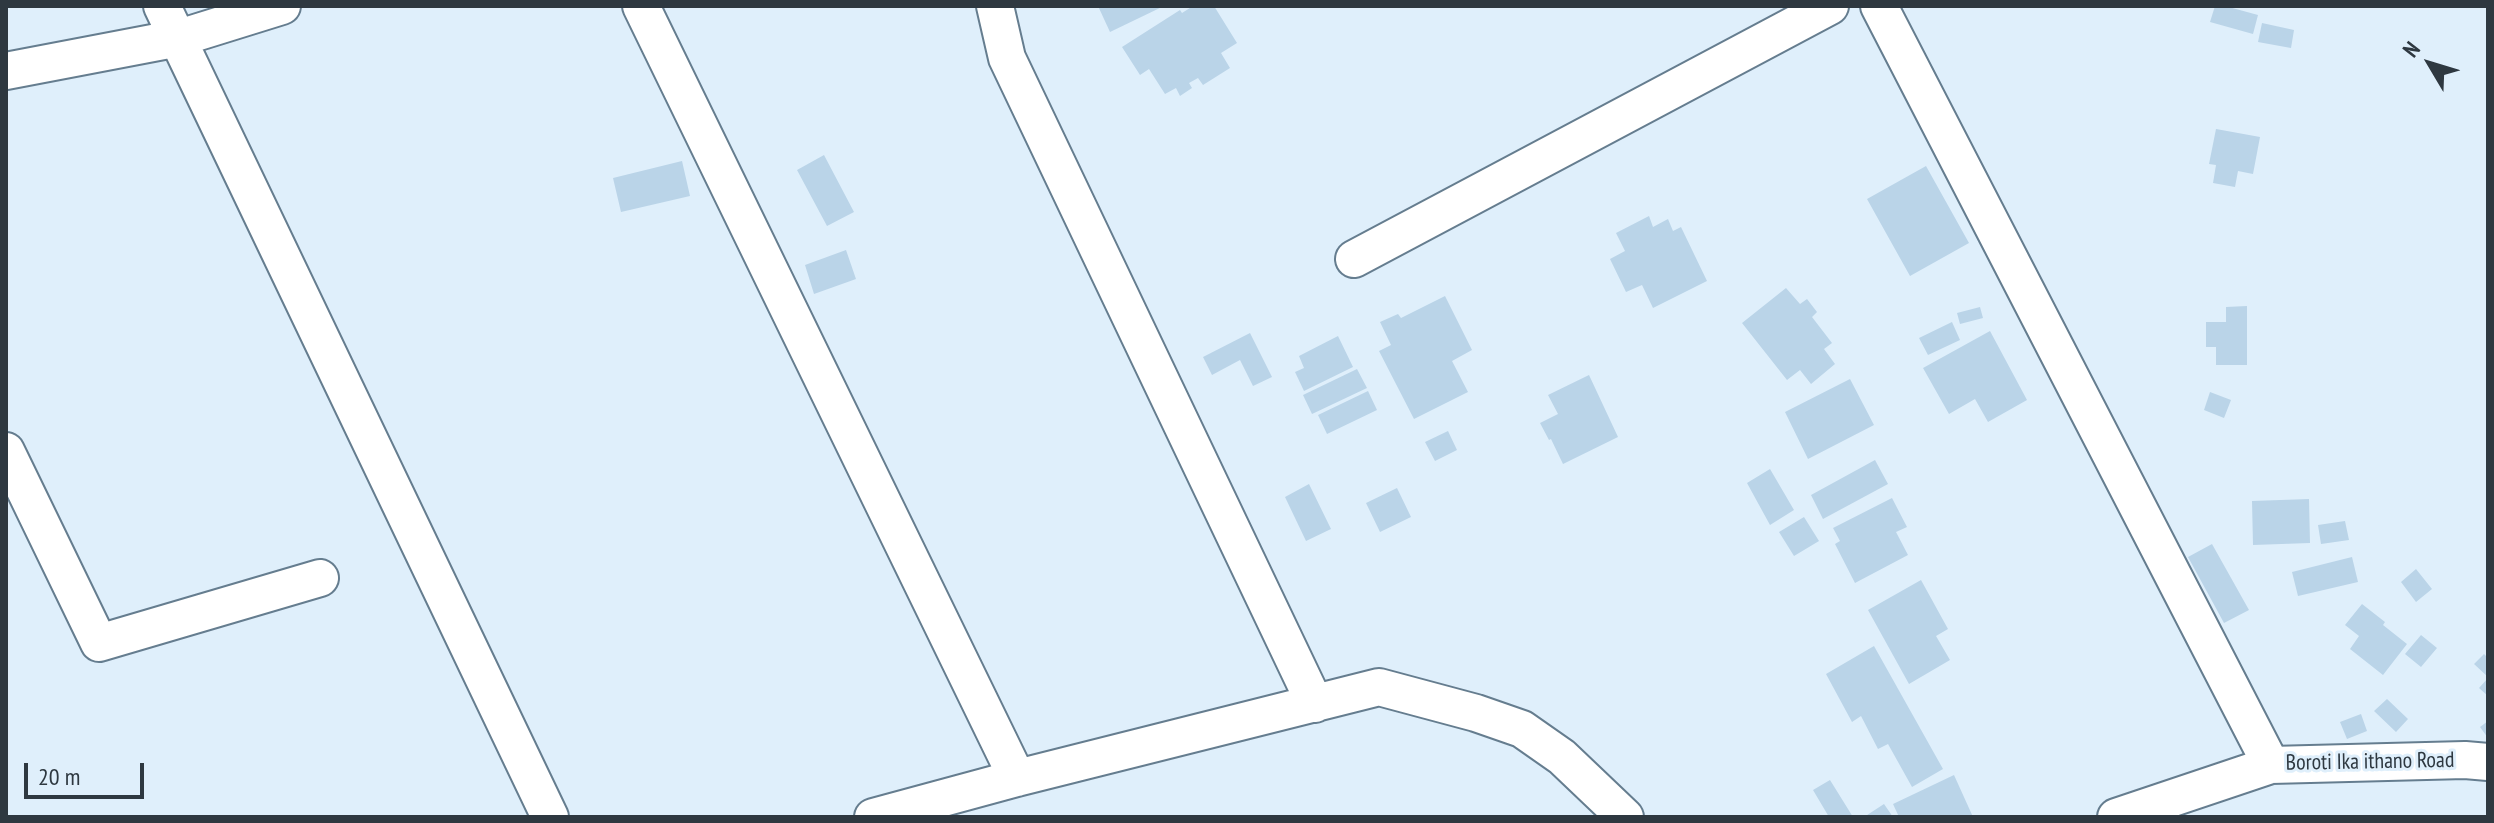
<!DOCTYPE html>
<style>
body{margin:0}
#map{position:relative;width:2494px;height:823px;overflow:hidden;background:#dfeffb;font-family:"PT Sans Narrow",sans-serif}
canvas{display:block}
.frame{position:absolute;inset:0;border:8px solid #2e3840;pointer-events:none}
.north{position:absolute;left:2390px;top:24px;width:80px;height:80px;-webkit-text-stroke:6px #dfeffb;paint-order:stroke;rotate:308deg;font-size:22px;font-weight:700;line-height:32px;text-align:center;color:#2e3840}
.north::after{content:'';display:block;margin:auto;width:28px;height:36px;background:#2e3840;clip-path:polygon(50% 0,100% 100%,50% 72%,0 100%)}
.scale{position:absolute;left:24px;top:763px;width:120px;height:36px;box-sizing:border-box;border:4px solid #2e3840;border-top:0;padding-left:10px;font-size:24px;line-height:28px;white-space:nowrap;color:#2e3840;-webkit-text-stroke:6px #dfeffb;paint-order:stroke}
</style>
<div id="map">
<canvas width="2494" height="823"></canvas>
<div class="frame"></div>
<div class="north">N</div>
<div class="scale">20 m</div>
</div>
<script>
const c = document.querySelector('canvas').getContext('2d');
c.lineJoin = 'round';
function fill(path, color) {
  c.fillStyle = color;
  c.fill(path, 'evenodd');
}
function trace(path, color, width, dash) {
  c.strokeStyle = color;
  c.lineWidth = width;
  c.lineCap = dash ? 'butt' : 'round';
  c.setLineDash(dash || []);
  c.stroke(path);
}
function write(font, color, halo, rows, align = 'center') {
  c.font = font + ' "PT Sans Narrow",sans-serif';
  c.lineWidth = 6;
  c.setLineDash([]);
  c.textBaseline = 'middle';
  c.strokeStyle = halo;
  c.fillStyle = color;
  for (const [text, x, y, turn = 0] of rows) {
    c.save();
    c.translate(x, y);
    c.rotate((+turn || 0) * Math.PI / 180);
    c.textAlign = isNaN(turn) ? turn : align;
    if (halo) c.strokeText(text, 0, 0);
    c.fillText(text, 0, 0);
    c.restore();
  }
}
const building = new Path2D(`
 M 1098,6 L 1164,6 L 1110,32 Z
 M 1193,6 L 1214,6 L 1237,43 L 1221,53 L 1230,68 L 1203,85 L 1198,78 L 1189,83 L 1192,88 L 1180,96 L 1176,88 L 1165,94 L 1149,69 L 1140,75 L 1122,47 L 1180,10 L 1182,13 Z
 M 2215,6 L 2225,6 L 2258,15 L 2253,34 L 2210,22 Z
 M 2262,23 L 2294,30 L 2291,48 L 2258,42 Z
 M 2216,129 L 2260,137 L 2253,174 L 2238,171 L 2235,187 L 2213,183 L 2216,165 L 2209,164 Z
 M 824,155 L 854,212 L 827,226 L 797,170 Z
 M 682,161 L 690,196 L 621,212 L 613,178 Z
 M 1926,166 L 1969,243 L 1910,276 L 1867,199 Z
 M 1649,216 L 1653,227 L 1668,219 L 1673,231 L 1681,227 L 1707,281 L 1653,308 L 1642,285 L 1626,292 L 1610,259 L 1625,251 L 1616,233 Z
 M 846,250 L 856,279 L 814,294 L 805,265 Z
 M 1786,288 L 1800,304 L 1807,299 L 1817,312 L 1812,317 L 1832,343 L 1824,349 L 1835,364 L 1811,384 L 1800,370 L 1787,380 L 1742,323 Z
 M 1445,296 L 1472,350 L 1452,361 L 1468,392 L 1414,419 L 1379,351 L 1391,345 L 1380,322 L 1398,314 L 1401,318 Z
 M 2247,306 L 2247,365 L 2216,365 L 2216,347 L 2206,347 L 2206,322 L 2226,322 L 2226,307 Z
 M 1980,307 L 1983,318 L 1960,324 L 1957,313 Z
 M 1952,322 L 1960,340 L 1928,355 L 1919,338 Z
 M 1990,331 L 2027,400 L 1988,422 L 1975,399 L 1949,414 L 1923,368 Z
 M 1250,333 L 1272,377 L 1253,386 L 1240,360 L 1212,375 L 1203,357 Z
 M 1338,336 L 1353,367 L 1304,391 L 1295,372 L 1304,368 L 1299,356 Z
 M 1357,369 L 1367,388 L 1312,414 L 1303,395 Z
 M 1589,375 L 1618,437 L 1563,464 L 1551,439 L 1549,440 L 1540,423 L 1558,414 L 1548,395 Z
 M 1850,379 L 1874,425 L 1808,459 L 1785,412 Z
 M 1368,391 L 1377,410 L 1327,434 L 1318,415 Z
 M 2210,392 L 2231,400 L 2224,418 L 2204,410 Z
 M 1448,431 L 1457,450 L 1435,461 L 1425,442 Z
 M 1875,460 L 1888,484 L 1823,519 L 1811,495 Z
 M 1770,469 L 1794,510 L 1770,525 L 1747,483 Z
 M 1309,484 L 1331,529 L 1306,541 L 1285,497 Z
 M 1397,488 L 1411,517 L 1380,532 L 1366,503 Z
 M 1892,498 L 1907,527 L 1896,532 L 1908,555 L 1855,583 L 1835,544 L 1840,541 L 1833,528 Z
 M 2309,499 L 2310,543 L 2253,545 L 2252,501 Z
 M 1804,517 L 1819,541 L 1794,556 L 1779,532 Z
 M 2345,521 L 2349,540 L 2321,544 L 2318,525 Z
 M 2212,544 L 2249,610 L 2224,623 L 2188,557 Z
 M 2352,557 L 2358,582 L 2298,596 L 2292,572 Z
 M 2416,569 L 2432,589 L 2416,602 L 2401,582 Z
 M 1921,580 L 1948,629 L 1936,636 L 1950,660 L 1909,684 L 1868,610 Z
 M 2362,604 L 2385,622 L 2383,625 L 2407,644 L 2383,675 L 2350,649 L 2359,636 L 2345,625 Z
 M 2421,635 L 2437,648 L 2421,667 L 2405,654 Z
 M 1874,646 L 1943,769 L 1912,787 L 1888,744 L 1878,749 L 1861,716 L 1852,722 L 1826,674 Z
 M 2484,654 L 2488,658 L 2488,677 L 2474,664 Z
 M 2488,678 L 2488,696 L 2479,688 Z
 M 2387,699 L 2408,719 L 2396,732 L 2374,711 Z
 M 2361,714 L 2367,731 L 2347,739 L 2340,722 Z
 M 2488,721 L 2488,738 L 2480,727 Z
 M 1954,775 L 1973,817 L 1899,817 L 1893,804 Z
 M 1830,780 L 1853,817 L 1829,817 L 1813,790 Z
 M 1884,804 L 1893,817 L 1864,817 Z`);
const street = new Path2D(`
 M 162,6 L 550,817
 M 641,6 L 1017,778
 M 995,6 L 1007,58 L 1315,704
 M 1879,6 L 2271,765
 M 6,71 L 179,38 L 282,6
 M 1354,259 L 1830,6
 M 6,451 L 99,643 L 320,578
 M 873,817 L 1017,778 L 1379,687 L 1476,713 L 1522,729 L 1562,757 L 1625,817
 M 2116,817 L 2271,765 L 2465,760 L 2488,762`);
const streetNames = [
 ["Boroti Ika ithano Road",2370,762,-1]
];
fill(building, '#bad4e8');
trace(street, '#657d8f', 40);
trace(street, '#fff', 36);
write('22px', '#2e3840', '#dfeffb', streetNames);
</script>
